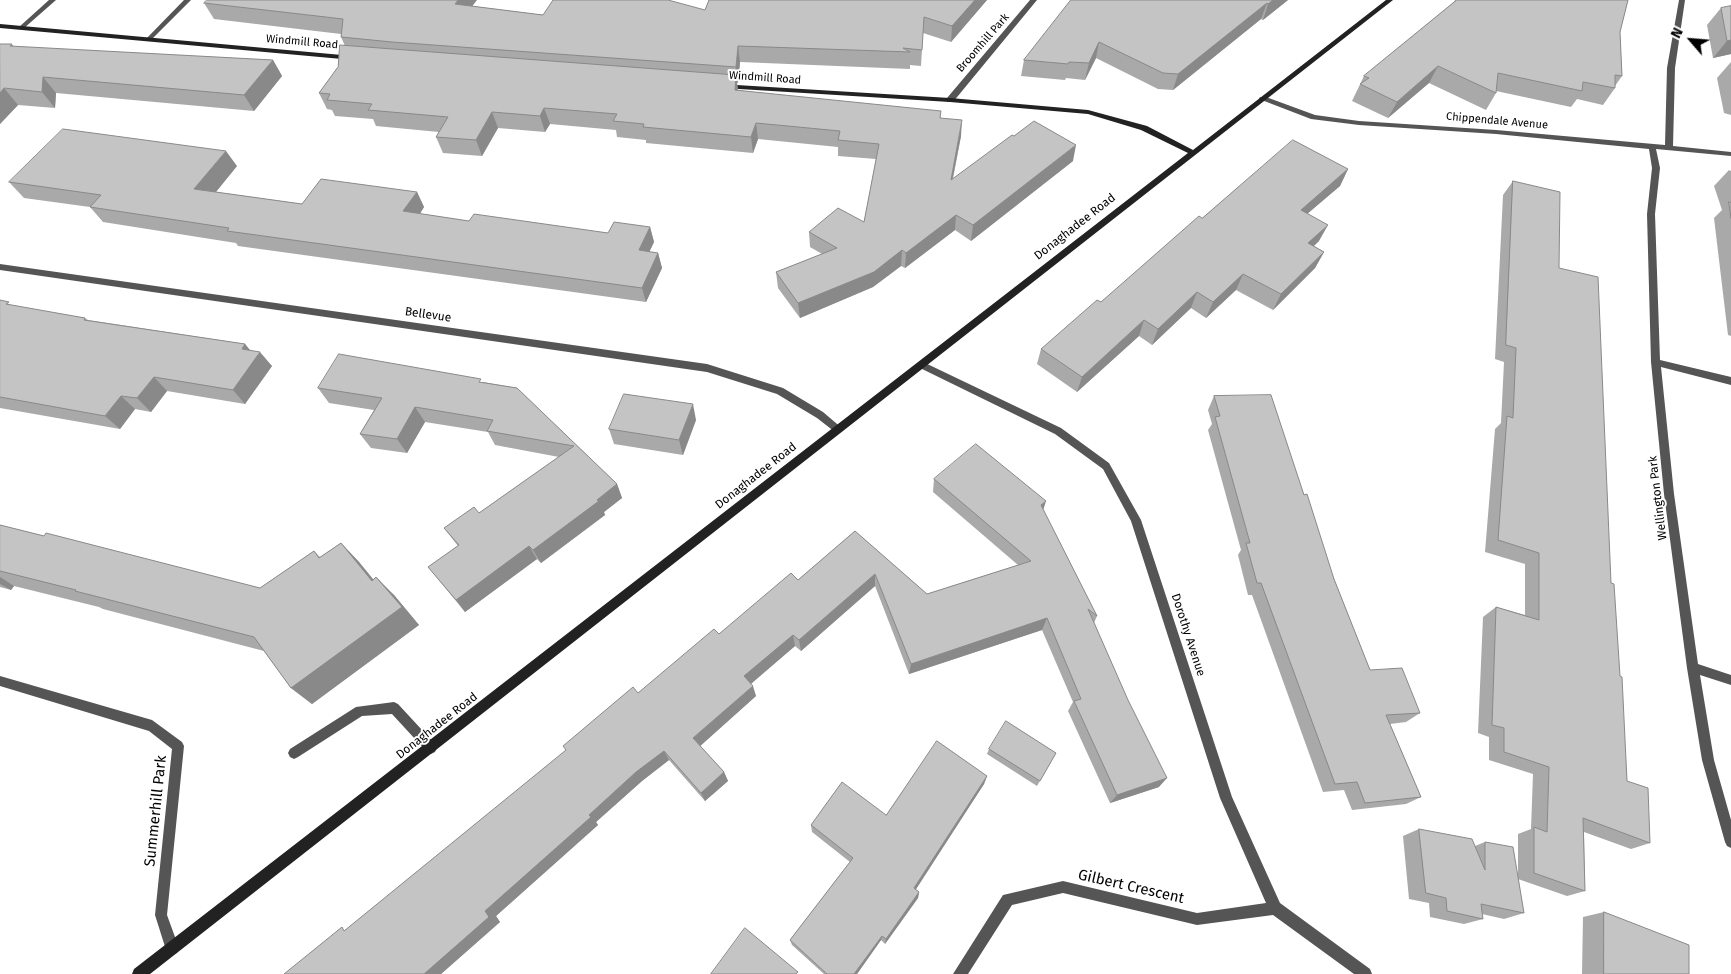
<!DOCTYPE html>
<style>
body{margin:0}
#map{position:relative;width:1731px;height:974px;overflow:hidden;background:#fff;font-family:"Fira Sans",sans-serif}
canvas{display:block}
.north{position:absolute;left:1666px;top:15px;width:50px;height:50px;-webkit-text-stroke:4px #fff;paint-order:stroke;rotate:297deg;font-size:14px;font-weight:700;line-height:20px;text-align:center;color:#000}
.north::after{content:'';display:block;margin:auto;width:18px;height:22px;background:#000;clip-path:polygon(50% 0,100% 100%,50% 72%,0 100%)}
</style>
<div id="map">
<canvas width="1731" height="974"></canvas>
<div class="north">N</div>
</div>
<script>
const c = document.querySelector('canvas').getContext('2d');
c.lineJoin = 'round';
function fill(path, color) {
  c.fillStyle = color;
  c.fill(path, 'evenodd');
}
function trace(path, color, width, dash) {
  c.strokeStyle = color;
  c.lineWidth = width;
  c.lineCap = dash ? 'butt' : 'round';
  c.setLineDash(dash || []);
  c.stroke(path);
}
function write(font, color, halo, rows, align = 'center') {
  c.font = font + ' "Fira Sans",sans-serif';
  c.lineWidth = 4;
  c.setLineDash([]);
  c.textBaseline = 'middle';
  c.strokeStyle = halo;
  c.fillStyle = color;
  for (const [text, x, y, turn = 0] of rows) {
    c.save();
    c.translate(x, y);
    c.rotate((+turn || 0) * Math.PI / 180);
    c.textAlign = isNaN(turn) ? turn : align;
    if (halo) c.strokeText(text, 0, 0);
    c.fillText(text, 0, 0);
    c.restore();
  }
}
const lane = new Path2D(`
 M 49,0 L 56,0 L 23,29 L 19,29 L 19,27 Z
 M 394,702 L 398,704 L 435,744 L 437,748 L 435,752 L 431,754 L 427,752 L 392,714 L 362,716 L 298,757 L 294,759 L 290,757 L 288,753 L 290,749 L 356,707 Z`);
const street = new Path2D(`
 M 184,0 L 191,0 L 150,41 L 146,41 L 146,39 Z
 M 1030,0 L 1037,0 L 953,102 L 947,102 L 947,98 Z
 M 1679,0 L 1685,0 L 1675,68 L 1673,146 L 1731,152 L 1731,156 L 1656,149 L 1660,168 L 1655,214 L 1660,360 L 1731,377 L 1731,385 L 1661,367 L 1674,494 L 1698,664 L 1731,675 L 1731,685 L 1700,675 L 1714,760 L 1731,820 L 1731,848 L 1727,846 L 1725,842 L 1702,760 L 1687,668 L 1664,494 L 1651,362 L 1647,214 L 1652,168 L 1649,149 L 1496,134 L 1359,125 L 1311,119 L 1259,99 L 1260,97 L 1266,97 L 1315,115 L 1359,121 L 1496,130 L 1665,145 L 1667,68 Z
 M 0,264 L 707,364 L 783,388 L 823,412 L 843,429 L 838,433 L 835,432 L 817,418 L 777,394 L 707,372 L 0,270 Z
 M 921,361 L 1061,428 L 1109,463 L 1141,520 L 1232,797 L 1280,903 L 1370,969 L 1372,974 L 1354,974 L 1273,915 L 1197,925 L 1063,893 L 1012,905 L 968,974 L 953,974 L 1003,895 L 1063,881 L 1197,913 L 1266,903 L 1220,798 L 1131,521 L 1103,469 L 1055,434 L 918,367 L 916,365 L 918,363 Z
 M 0,676 L 152,720 L 182,742 L 184,746 L 167,915 L 179,948 L 177,953 L 172,955 L 167,953 L 155,915 L 172,749 L 149,731 L 0,686 Z`);
const secondary = new Path2D(`
 M 1386,0 L 1393,0 L 150,974 L 132,974 L 134,969 L 1188,153 L 1141,130 L 1088,114 L 950,102 L 723,88 L 720,88 L 720,84 L 950,98 L 1088,110 L 1147,126 L 1193,150 Z
 M 0,24 L 353,56 L 357,58 L 353,60 L 0,28 Z`);
const wall = new Path2D(`
 M 709,0 L 987,0 L 951,42 L 923,33 L 921,66 L 910,65 L 910,69 L 740,62 L 738,83 L 737,83 L 738,90 L 941,118 L 961,136 L 953,179 L 1073,161 L 971,241 L 955,230 L 905,268 L 901,266 L 873,287 L 800,318 L 778,288 L 776,272 L 822,254 L 810,247 L 809,232 L 864,222 L 876,159 L 838,156 L 838,147 L 758,139 L 753,153 L 646,143 L 646,140 L 617,137 L 616,130 L 550,124 L 545,132 L 498,128 L 482,156 L 443,153 L 436,137 L 439,132 L 376,126 L 373,119 L 335,116 L 332,110 L 327,109 L 319,93 L 338,67 L 345,46 L 341,37 L 341,34 L 214,19 L 204,3 L 472,6 L 543,15 L 705,10 Z
 M 1071,0 L 1288,0 L 1263,20 L 1261,19 L 1173,90 L 1158,89 L 1096,58 L 1085,80 L 1066,78 L 1065,80 L 1021,76 L 1024,60 Z
 M 1455,0 L 1628,0 L 1620,32 L 1622,76 L 1615,86 L 1615,88 L 1603,105 L 1577,99 L 1571,107 L 1496,91 L 1496,93 L 1486,110 L 1429,83 L 1388,118 L 1352,101 L 1364,76 L 1454,2 Z
 M 1731,6 L 1731,54 L 1713,58 L 1707,25 L 1721,8 Z
 M 0,44 L 12,44 L 14,47 L 273,60 L 282,76 L 254,111 L 56,93 L 55,108 L 18,105 L 0,124 Z
 M 1731,62 L 1731,115 L 1724,113 L 1717,78 Z
 M 237,166 L 216,192 L 302,204 L 417,192 L 424,207 L 420,214 L 469,221 L 608,233 L 650,227 L 654,242 L 649,252 L 658,253 L 662,268 L 646,302 L 238,246 L 236,243 L 103,222 L 90,207 L 24,198 L 9,182 Z
 M 1348,169 L 1340,186 L 1308,213 L 1319,241 L 1314,246 L 1324,252 L 1315,268 L 1273,310 L 1236,290 L 1206,318 L 1191,308 L 1152,345 L 1139,336 L 1077,392 L 1037,364 L 1041,349 L 1101,302 L 1202,218 Z
 M 1729,170 L 1731,171 L 1731,336 L 1728,335 L 1714,218 L 1722,210 L 1714,186 Z
 M 1513,181 L 1559,268 L 1611,583 L 1627,781 L 1650,843 L 1631,849 L 1584,832 L 1585,891 L 1567,896 L 1518,879 L 1524,913 L 1504,919 L 1482,914 L 1483,919 L 1464,924 L 1430,917 L 1429,903 L 1409,899 L 1403,836 L 1419,829 L 1475,846 L 1485,842 L 1518,876 L 1518,834 L 1531,829 L 1533,774 L 1489,760 L 1489,737 L 1478,733 L 1483,617 L 1496,607 L 1525,615 L 1525,564 L 1485,552 L 1495,429 L 1501,423 L 1504,362 L 1495,359 L 1503,195 Z
 M 0,300 L 13,306 L 85,318 L 88,320 L 245,344 L 250,350 L 272,366 L 245,404 L 167,391 L 151,412 L 135,409 L 120,429 L 0,408 Z
 M 483,382 L 517,388 L 617,484 L 622,498 L 604,512 L 605,515 L 541,563 L 537,559 L 465,612 L 428,567 L 458,546 L 444,528 L 479,513 L 559,457 L 495,445 L 488,432 L 425,422 L 407,453 L 371,448 L 360,434 L 374,410 L 329,403 L 318,388 Z
 M 1214,396 L 1304,495 L 1334,579 L 1370,670 L 1420,713 L 1406,722 L 1390,724 L 1421,797 L 1406,804 L 1352,810 L 1344,790 L 1323,792 L 1252,595 L 1248,595 L 1238,555 L 1241,550 L 1208,430 L 1212,424 L 1208,410 Z
 M 696,420 L 683,455 L 614,444 L 609,429 Z
 M 934,479 L 1043,510 L 1097,616 L 1094,623 L 1159,787 L 1110,803 L 1068,711 L 1073,702 L 1042,630 L 909,674 L 875,586 L 801,651 L 795,646 L 751,684 L 756,696 L 700,746 L 724,772 L 728,781 L 705,801 L 669,760 L 642,781 L 596,822 L 598,825 L 496,916 L 500,922 L 441,974 L 284,974 L 347,929 L 638,693 L 719,634 L 798,580 L 855,531 L 927,594 L 1018,565 L 933,492 Z
 M 0,525 L 44,536 L 260,588 L 314,551 L 320,557 L 341,543 L 359,562 L 373,579 L 394,595 L 419,625 L 312,704 L 291,688 L 264,651 L 103,609 L 99,607 L 14,586 L 11,590 L 0,587 Z
 M 989,749 L 1056,753 L 1037,786 L 987,754 Z
 M 987,776 L 984,784 L 915,889 L 919,892 L 918,898 L 885,944 L 881,940 L 857,974 L 824,974 L 792,945 L 790,940 L 850,862 L 812,832 L 811,825 L 886,815 Z
 M 1604,912 L 1689,974 L 1582,974 L 1583,917 Z`);
const shadedWall = new Path2D(`
 M 458,0 L 477,0 L 461,21 L 455,4 Z
 M 975,0 L 987,0 L 951,42 L 952,26 Z
 M 1273,0 L 1288,0 L 1263,20 L 1268,4 Z
 M 1267,3 L 1261,19 L 1173,90 L 1178,74 Z
 M 1731,40 L 1731,54 L 1713,58 L 1727,41 Z
 M 1099,42 L 1096,58 L 1085,80 L 1089,63 Z
 M 738,46 L 740,62 L 738,83 L 736,67 Z
 M 273,60 L 282,76 L 254,111 L 244,95 Z
 M 1438,66 L 1429,83 L 1388,118 L 1397,102 Z
 M 736,75 L 738,91 L 735,90 Z
 M 43,77 L 56,93 L 55,108 L 42,92 Z
 M 4,88 L 18,105 L 0,124 L 0,93 Z
 M 544,108 L 550,124 L 545,132 L 540,116 Z
 M 492,112 L 498,128 L 482,156 L 476,140 Z
 M 962,120 L 961,136 L 949,196 L 951,180 Z
 M 756,123 L 758,139 L 753,153 L 751,137 Z
 M 1076,145 L 1073,161 L 971,241 L 973,225 Z
 M 226,151 L 237,166 L 206,204 L 194,189 Z
 M 1348,169 L 1340,186 L 1293,226 L 1301,210 Z
 M 417,192 L 424,207 L 411,227 L 403,211 Z
 M 956,215 L 955,230 L 905,268 L 906,253 Z
 M 1328,225 L 1319,241 L 1299,259 L 1308,243 Z
 M 650,227 L 654,242 L 643,265 L 639,250 Z
 M 902,250 L 901,266 L 873,287 L 800,318 L 798,303 Z
 M 1324,252 L 1315,268 L 1273,310 L 1281,294 Z
 M 658,253 L 662,268 L 646,302 L 642,288 Z
 M 1243,274 L 1236,290 L 1206,318 L 1213,302 Z
 M 1197,292 L 1191,308 L 1152,345 L 1158,329 Z
 M 1144,320 L 1139,336 L 1077,392 L 1082,377 Z
 M 245,344 L 256,358 L 260,352 L 272,366 L 245,404 L 233,390 L 242,349 Z
 M 154,377 L 167,391 L 151,412 L 137,398 Z
 M 121,396 L 135,409 L 120,429 L 105,416 Z
 M 693,404 L 696,420 L 683,455 L 679,440 Z
 M 415,407 L 425,422 L 407,453 L 397,439 Z
 M 617,484 L 622,498 L 604,512 L 605,515 L 541,563 L 533,550 Z
 M 1046,501 L 1042,514 L 1041,505 Z
 M 341,543 L 359,562 L 389,599 L 372,581 Z
 M 529,546 L 537,559 L 465,612 L 456,600 Z
 M 875,574 L 875,586 L 801,651 L 799,640 Z
 M 0,577 L 14,586 L 11,590 L 0,584 Z
 M 376,577 L 394,595 L 419,625 L 312,704 L 291,688 Z
 M 1047,618 L 1042,630 L 909,674 L 911,664 Z
 M 793,635 L 795,646 L 747,687 L 744,676 Z
 M 753,686 L 756,696 L 698,748 L 693,738 Z
 M 664,751 L 669,760 L 642,781 L 596,822 L 598,825 L 496,916 L 500,922 L 441,974 L 424,974 L 485,911 L 589,815 L 636,772 Z
 M 724,772 L 728,781 L 705,801 L 701,793 Z
 M 987,776 L 984,784 L 913,894 L 914,888 Z
 M 1167,778 L 1159,787 L 1110,803 L 1117,795 Z
 M 919,892 L 918,898 L 885,944 L 886,939 Z
 M 882,936 L 881,940 L 857,974 L 854,974 Z`);
const building = new Path2D(`
 M 207,0 L 458,0 L 455,4 L 543,15 L 553,0 L 668,0 L 705,10 L 709,0 L 975,0 L 952,26 L 924,17 L 922,50 L 903,48 L 910,52 L 738,46 L 736,67 L 392,42 L 341,37 L 343,19 L 204,3 Z
 M 1071,0 L 1273,0 L 1268,4 L 1267,3 L 1178,74 L 1163,73 L 1099,42 L 1089,63 L 1069,62 L 1068,64 L 1024,60 Z
 M 1457,0 L 1628,0 L 1620,32 L 1622,76 L 1615,75 L 1615,88 L 1583,82 L 1582,91 L 1498,73 L 1496,93 L 1438,66 L 1397,102 L 1360,84 L 1369,78 L 1364,76 Z
 M 1731,6 L 1731,40 L 1727,41 L 1721,8 Z
 M 0,44 L 12,44 L 10,46 L 273,60 L 244,95 L 43,77 L 42,92 L 4,88 L 0,93 Z
 M 340,45 L 736,75 L 735,90 L 941,111 L 940,118 L 962,120 L 951,180 L 1012,135 L 1014,136 L 1034,121 L 1076,145 L 973,225 L 956,215 L 906,253 L 902,250 L 874,272 L 798,303 L 776,272 L 837,248 L 809,232 L 838,208 L 864,222 L 879,144 L 838,140 L 840,131 L 756,123 L 751,137 L 643,127 L 644,124 L 613,121 L 617,114 L 544,108 L 540,116 L 492,112 L 476,140 L 436,137 L 448,117 L 368,110 L 372,104 L 327,100 L 330,94 L 319,93 L 338,67 Z
 M 63,129 L 226,151 L 194,189 L 302,204 L 321,179 L 417,192 L 403,211 L 469,221 L 474,214 L 608,233 L 614,222 L 650,227 L 639,250 L 658,253 L 642,288 L 227,231 L 229,228 L 90,207 L 101,195 L 9,182 Z
 M 1293,140 L 1348,169 L 1301,210 L 1328,225 L 1308,243 L 1324,252 L 1281,294 L 1243,274 L 1213,302 L 1197,292 L 1158,329 L 1144,320 L 1082,377 L 1041,349 L 1097,300 L 1101,302 L 1199,216 L 1202,218 Z
 M 1513,181 L 1560,192 L 1559,268 L 1598,277 L 1611,583 L 1614,584 L 1620,676 L 1622,677 L 1627,781 L 1648,788 L 1650,843 L 1583,818 L 1585,891 L 1534,873 L 1534,827 L 1547,832 L 1549,767 L 1504,752 L 1504,728 L 1492,725 L 1496,607 L 1539,620 L 1539,553 L 1498,540 L 1507,416 L 1513,418 L 1516,348 L 1506,345 Z
 M 1729,202 L 1731,203 L 1731,218 Z
 M 0,300 L 9,302 L 6,304 L 85,318 L 84,320 L 245,344 L 242,349 L 260,352 L 233,390 L 154,377 L 137,398 L 121,396 L 105,416 L 0,397 Z
 M 339,354 L 481,379 L 479,382 L 517,388 L 617,484 L 597,500 L 599,501 L 533,550 L 529,546 L 456,600 L 428,567 L 459,545 L 444,528 L 474,507 L 479,513 L 574,446 L 487,431 L 493,420 L 415,407 L 397,439 L 360,434 L 382,398 L 318,388 Z
 M 624,394 L 693,404 L 679,440 L 609,429 Z
 M 1271,395 L 1304,495 L 1307,494 L 1334,579 L 1370,670 L 1402,668 L 1420,713 L 1386,715 L 1421,797 L 1365,803 L 1357,782 L 1335,784 L 1261,583 L 1257,583 L 1246,543 L 1250,543 L 1215,417 L 1220,416 L 1214,396 Z
 M 976,444 L 1046,501 L 1041,505 L 1097,616 L 1088,609 L 1128,700 L 1167,778 L 1117,795 L 1074,701 L 1081,699 L 1047,618 L 911,664 L 875,574 L 799,640 L 793,635 L 744,676 L 753,686 L 693,738 L 724,772 L 701,793 L 664,751 L 636,772 L 589,815 L 591,817 L 485,911 L 489,917 L 424,974 L 284,974 L 342,927 L 344,931 L 566,750 L 563,746 L 633,687 L 638,693 L 714,629 L 719,634 L 791,573 L 798,580 L 855,531 L 927,594 L 1031,561 L 934,479 Z
 M 0,525 L 44,536 L 46,533 L 260,588 L 314,551 L 319,558 L 341,543 L 372,581 L 376,577 L 402,607 L 291,688 L 254,637 L 75,591 L 76,590 L 0,571 Z
 M 1006,721 L 1056,753 L 1040,781 L 989,749 Z
 M 937,741 L 987,776 L 914,888 L 919,892 L 886,939 L 882,936 L 854,974 L 827,974 L 790,940 L 853,858 L 811,825 L 842,782 L 886,815 Z
 M 1419,829 L 1472,839 L 1485,870 L 1485,842 L 1513,847 L 1524,913 L 1481,904 L 1483,919 L 1447,911 L 1446,898 L 1426,893 Z
 M 1604,912 L 1689,945 L 1689,974 L 1604,974 Z
 M 745,928 L 798,972 L 796,974 L 711,974 Z`);
const farStreetnames = [
 ["Windmill Road",302,42,5],
 ["Broomhill Park",983,43,-49],
 ["Windmill Road",765,78,4],
 ["Chippendale Avenue",1497,121,5]
];
const streetNames = [
 ["Donaghadee Road",1075,227,-38],
 ["Bellevue",428,315,8],
 ["Donaghadee Road",756,476,-38],
 ["Wellington Park",1658,498,-97],
 ["Dorothy Avenue",1188,635,72],
 ["Donaghadee Road",437,726,-38]
];
const nearStreetnames = [
 ["Summerhill Park",156,811,-84],
 ["Gilbert Crescent",1131,887,13]
];
fill(lane, '#555');
fill(street, '#555');
fill(secondary, '#222');
fill(wall, '#a9a9a9');
fill(shadedWall, '#898989');
fill(building, '#c4c4c4');
trace(building, '#898989', 1);
write('11px', '#000', '#fff', farStreetnames);
write('12px', '#000', '#fff', streetNames);
write('15px', '#000', '#fff', nearStreetnames);
</script>
